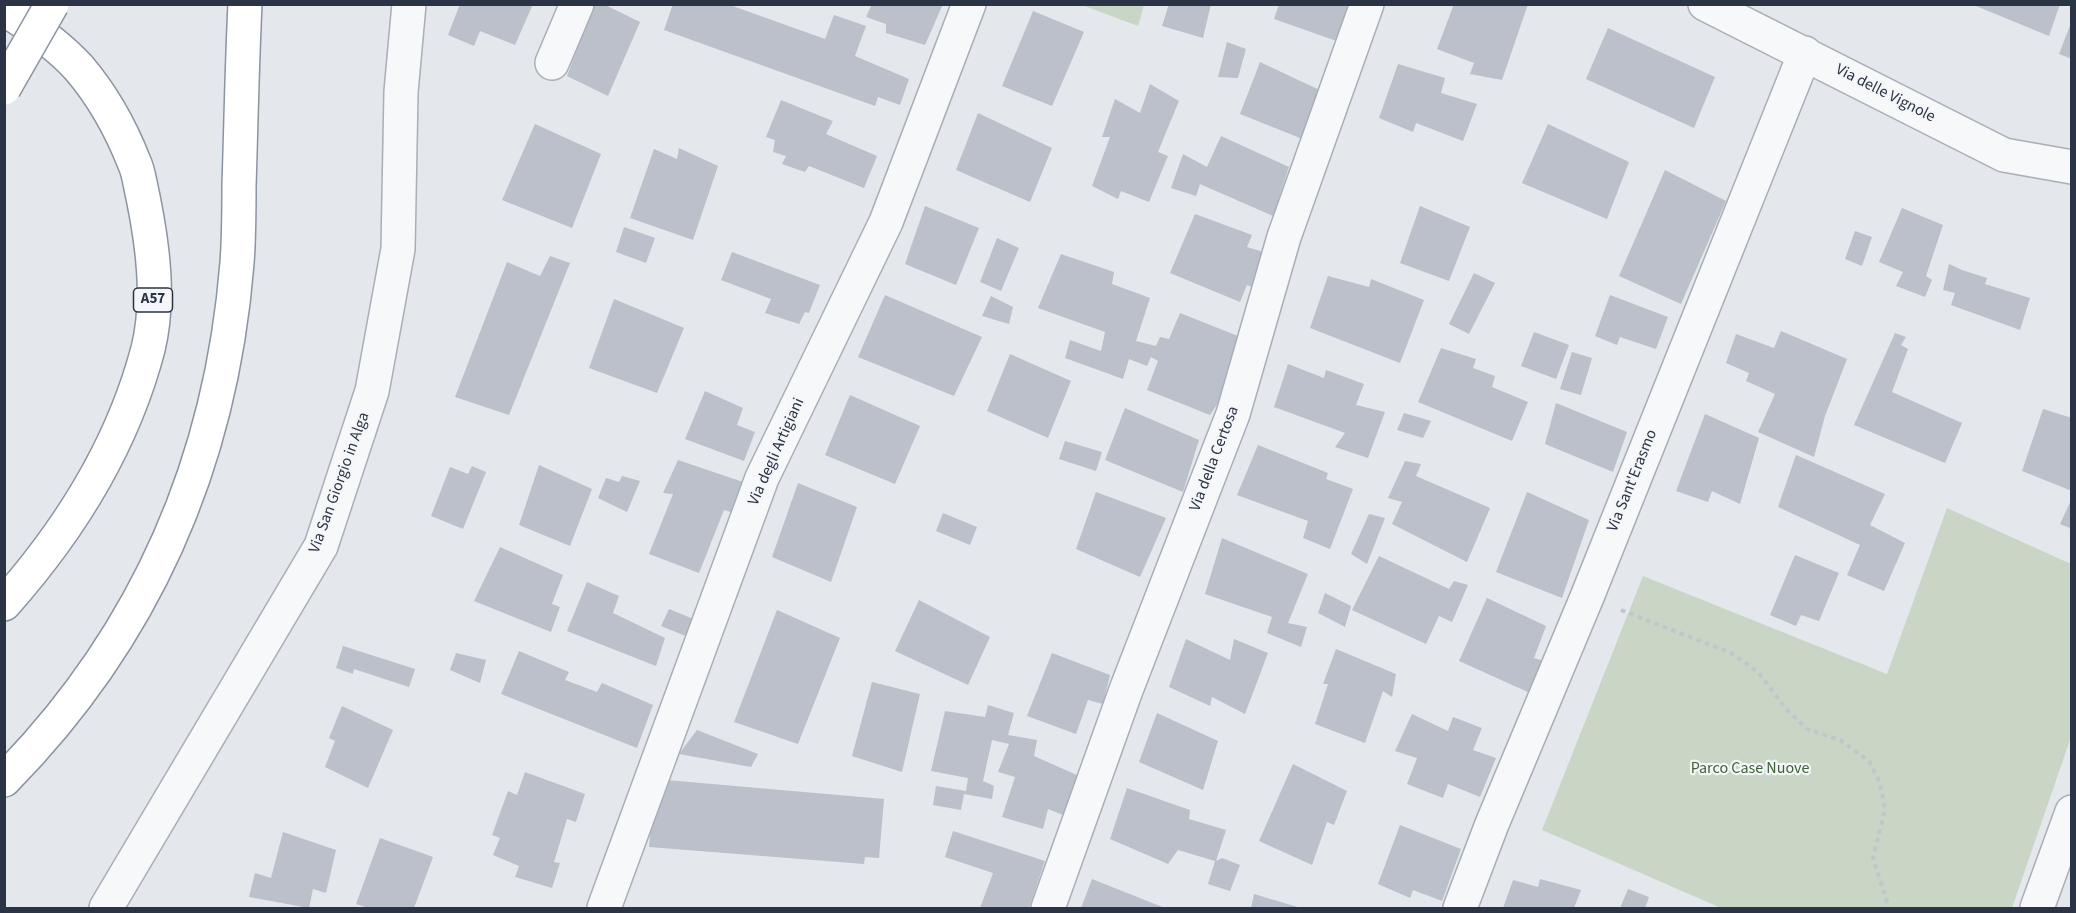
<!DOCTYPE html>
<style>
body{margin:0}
#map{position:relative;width:2076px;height:913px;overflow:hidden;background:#e4e7ec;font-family:"Source Sans 3",sans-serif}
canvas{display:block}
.frame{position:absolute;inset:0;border:6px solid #2b3445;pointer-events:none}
</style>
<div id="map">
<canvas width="2076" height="913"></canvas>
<div class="frame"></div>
</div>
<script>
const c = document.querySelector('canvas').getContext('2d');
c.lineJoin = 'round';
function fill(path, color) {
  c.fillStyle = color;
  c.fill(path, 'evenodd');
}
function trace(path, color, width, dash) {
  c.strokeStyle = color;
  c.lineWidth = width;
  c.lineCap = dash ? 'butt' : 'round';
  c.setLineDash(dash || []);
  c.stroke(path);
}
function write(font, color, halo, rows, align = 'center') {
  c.font = font + ' "Source Sans 3",sans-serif';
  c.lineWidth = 4.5;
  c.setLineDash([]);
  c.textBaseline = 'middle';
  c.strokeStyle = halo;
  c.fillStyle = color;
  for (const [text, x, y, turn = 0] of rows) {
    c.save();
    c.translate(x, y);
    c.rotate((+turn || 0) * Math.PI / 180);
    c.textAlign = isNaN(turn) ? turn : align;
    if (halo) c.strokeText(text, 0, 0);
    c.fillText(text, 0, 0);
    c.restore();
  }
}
const green = new Path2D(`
 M 1082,5 L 1144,5 L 1138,26 Z
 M 1947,508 L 2071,564 L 2071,737 L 2012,908 L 1721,908 L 1542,830 L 1643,576 L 1887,674 Z`);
const building = new Path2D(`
 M 460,4 L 533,4 L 515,45 L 480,31 L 474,46 L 448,35 Z
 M 594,4 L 603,4 L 640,22 L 608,96 L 567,76 Z
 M 673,4 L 727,4 L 825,39 L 834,15 L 866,26 L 855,56 L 909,79 L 900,105 L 878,97 L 875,106 L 664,30 Z
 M 872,4 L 943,4 L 925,45 L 886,33 L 886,24 L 866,17 Z
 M 1169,4 L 1211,4 L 1203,38 L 1162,26 Z
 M 1279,4 L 1358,4 L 1348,45 L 1274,19 Z
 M 1454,4 L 1528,4 L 1502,80 L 1470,74 L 1474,63 L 1437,49 Z
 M 1971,4 L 2060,4 L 2049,36 Z
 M 1033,11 L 1084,32 L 1052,106 L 1002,86 Z
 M 2071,23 L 2072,23 L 2072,59 L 2059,54 Z
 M 1608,28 L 1715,77 L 1694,128 L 1586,79 Z
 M 1227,42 L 1246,49 L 1238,78 L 1218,77 Z
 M 1260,62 L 1328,94 L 1310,142 L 1240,114 Z
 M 1398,64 L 1445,78 L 1441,93 L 1477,104 L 1463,141 L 1416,123 L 1413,132 L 1379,118 Z
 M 1150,84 L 1179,101 L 1158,152 L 1168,156 L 1149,202 L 1121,191 L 1118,199 L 1092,186 L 1110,137 L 1102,137 L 1115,99 L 1140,113 Z
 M 781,100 L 833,121 L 826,134 L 877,156 L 864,188 L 809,166 L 805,172 L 782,164 L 786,156 L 773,152 L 775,140 L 766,137 Z
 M 978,113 L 1052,148 L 1030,202 L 956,170 Z
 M 535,124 L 601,154 L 572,228 L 502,200 Z
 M 1548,124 L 1629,162 L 1607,219 L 1522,183 Z
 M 1221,136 L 1289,167 L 1273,216 L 1200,184 L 1196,196 L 1171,188 L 1183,154 L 1207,167 Z
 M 679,148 L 718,166 L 693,240 L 630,218 L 654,149 L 677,159 Z
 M 1665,170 L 1726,201 L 1681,304 L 1619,276 Z
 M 925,206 L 979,228 L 956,285 L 905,264 Z
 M 1420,206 L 1470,227 L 1449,281 L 1400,263 Z
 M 1902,208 L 1943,225 L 1926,276 L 1932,280 L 1925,297 L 1896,286 L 1903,272 L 1879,262 Z
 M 1195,214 L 1252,235 L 1247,247 L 1270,254 L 1257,289 L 1247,285 L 1240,302 L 1170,273 Z
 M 624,227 L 655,238 L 646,263 L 616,252 Z
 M 1855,231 L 1872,237 L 1862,266 L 1845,259 Z
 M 997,238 L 1019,248 L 1001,291 L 980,282 Z
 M 732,252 L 820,285 L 809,313 L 805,312 L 799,324 L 765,313 L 771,299 L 721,280 Z
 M 1061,254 L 1114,272 L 1112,284 L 1150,298 L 1136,341 L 1156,346 L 1160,337 L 1169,339 L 1180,313 L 1243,338 L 1218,403 L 1210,415 L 1147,390 L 1158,361 L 1151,357 L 1147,366 L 1129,359 L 1123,379 L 1065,358 L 1070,340 L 1101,351 L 1105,332 L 1038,308 Z
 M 550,256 L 570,263 L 509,415 L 455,397 L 507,262 L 540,276 Z
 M 1949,264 L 1962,270 L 1987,278 L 1985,284 L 2030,298 L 2020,330 L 1951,305 L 1955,293 L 1943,290 Z
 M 1474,273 L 1495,283 L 1469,334 L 1449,324 Z
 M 1328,276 L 1369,287 L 1371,279 L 1424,300 L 1400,363 L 1310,328 Z
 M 885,295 L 982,337 L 954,396 L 858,357 Z
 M 1610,295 L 1668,317 L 1656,349 L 1620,337 L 1617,345 L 1595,336 Z
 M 991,296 L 1013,307 L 1009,324 L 982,316 Z
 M 614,299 L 684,328 L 657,393 L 589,368 Z
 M 1781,331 L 1847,359 L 1825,416 L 1814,457 L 1758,432 L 1775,394 L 1746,381 L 1749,373 L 1726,363 L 1736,334 L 1774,348 Z
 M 1534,332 L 1569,345 L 1556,379 L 1521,366 Z
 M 1895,333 L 1906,337 L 1901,345 L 1908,349 L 1892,392 L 1962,423 L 1945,463 L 1854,425 Z
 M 1441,348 L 1476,359 L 1473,368 L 1495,376 L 1492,387 L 1528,402 L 1512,441 L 1418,402 Z
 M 1572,352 L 1592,358 L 1581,395 L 1560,389 Z
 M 1010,354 L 1071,381 L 1048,438 L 987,411 Z
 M 1288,364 L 1324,378 L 1326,370 L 1364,384 L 1356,405 L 1385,412 L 1368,458 L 1335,447 L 1345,433 L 1274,407 Z
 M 705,391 L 743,408 L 737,425 L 755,432 L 744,461 L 685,439 Z
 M 850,395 L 920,426 L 895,484 L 825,455 Z
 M 1556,403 L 1627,432 L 1613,472 L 1545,444 Z
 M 1125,408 L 1199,440 L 1183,492 L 1105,460 Z
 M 2043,409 L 2072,418 L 2072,491 L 2022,471 Z
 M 1404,413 L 1431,421 L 1423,438 L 1397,430 Z
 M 1705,414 L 1759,438 L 1740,504 L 1712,491 L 1708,502 L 1676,491 Z
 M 1065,441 L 1102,452 L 1096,471 L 1059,459 Z
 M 1258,445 L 1328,473 L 1326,479 L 1353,489 L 1330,549 L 1303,538 L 1308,521 L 1237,495 Z
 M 1796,455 L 1885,494 L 1870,525 L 1905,543 L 1884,591 L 1847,575 L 1860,545 L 1778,507 Z
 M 678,460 L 743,482 L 734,513 L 724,510 L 699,573 L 649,554 L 673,494 L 663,493 Z
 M 1405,461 L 1421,464 L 1416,476 L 1490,508 L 1467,562 L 1392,524 L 1402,502 L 1388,498 Z
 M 539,465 L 592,489 L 570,546 L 519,525 Z
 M 472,466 L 486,472 L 463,529 L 431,516 L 450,467 L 468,474 Z
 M 622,476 L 640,481 L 627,512 L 598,498 L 606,478 L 619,482 Z
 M 798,483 L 857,507 L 831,582 L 772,557 Z
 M 1096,492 L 1166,518 L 1140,577 L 1076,549 Z
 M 1527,492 L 1589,520 L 1562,598 L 1496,572 Z
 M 2072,498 L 2072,529 L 2060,524 Z
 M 943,513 L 977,527 L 970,545 L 936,531 Z
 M 1369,514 L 1385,518 L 1367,564 L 1351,554 Z
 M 1222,538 L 1308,574 L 1288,623 L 1307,627 L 1301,647 L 1267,633 L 1272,617 L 1205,594 Z
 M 500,547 L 563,575 L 552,604 L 560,607 L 551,632 L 474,601 Z
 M 1795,555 L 1839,573 L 1819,621 L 1801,615 L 1796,626 L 1770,615 Z
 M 1379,556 L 1449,589 L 1454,581 L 1468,585 L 1452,622 L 1439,616 L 1426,644 L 1352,610 Z
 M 587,582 L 619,596 L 613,613 L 665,638 L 656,666 L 567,631 Z
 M 1325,593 L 1351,606 L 1345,627 L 1318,613 Z
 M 1487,598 L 1546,626 L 1534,658 L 1544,661 L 1530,693 L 1459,661 Z
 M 919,600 L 990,637 L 968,685 L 895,651 Z
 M 669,609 L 701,622 L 693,639 L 661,626 Z
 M 777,610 L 840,638 L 798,744 L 734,722 Z
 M 1186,639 L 1230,660 L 1234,639 L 1268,653 L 1245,714 L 1212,697 L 1210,706 L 1169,687 Z
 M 343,646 L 415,669 L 409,687 L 354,669 L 353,674 L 336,668 Z
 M 1336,649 L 1396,674 L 1392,697 L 1383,691 L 1365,743 L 1315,724 L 1328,684 L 1323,684 Z
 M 519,651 L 569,672 L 565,680 L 597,692 L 602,683 L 653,705 L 637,748 L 501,694 Z
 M 456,653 L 486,660 L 480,683 L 450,670 Z
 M 1052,653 L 1110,675 L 1103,704 L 1088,700 L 1076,734 L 1027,716 Z
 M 872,682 L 920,694 L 902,772 L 852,756 Z
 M 988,705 L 1014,713 L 1008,735 L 1037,740 L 1034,756 L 1079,776 L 1063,815 L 1048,809 L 1043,829 L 1002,817 L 1015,777 L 998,772 L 1009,744 L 992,740 L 983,781 L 994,786 L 992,799 L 964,794 L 961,810 L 933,805 L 936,786 L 966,791 L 968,778 L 931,771 L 945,711 L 985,717 Z
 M 342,706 L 393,730 L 368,788 L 325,767 L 335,741 L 329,738 Z
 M 1157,713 L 1218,741 L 1203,790 L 1139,762 Z
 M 1412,714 L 1448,731 L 1453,717 L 1482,728 L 1473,750 L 1496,758 L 1480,797 L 1448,784 L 1443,798 L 1407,784 L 1417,758 L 1395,751 Z
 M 697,730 L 758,754 L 751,767 L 679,754 Z
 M 1293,764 L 1347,791 L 1334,825 L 1327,822 L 1312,865 L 1259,841 Z
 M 525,772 L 585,794 L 576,822 L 567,819 L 554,862 L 560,863 L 552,888 L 515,877 L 519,866 L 493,855 L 500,838 L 492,835 L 508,791 L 517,795 Z
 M 655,779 L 884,799 L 879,858 L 865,857 L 864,864 L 649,847 Z
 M 1127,788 L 1190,810 L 1189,819 L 1226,830 L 1216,861 L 1222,858 L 1240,865 L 1230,891 L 1208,884 L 1215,861 L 1178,850 L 1168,864 L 1110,839 Z
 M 1400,825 L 1461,849 L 1442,901 L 1413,890 L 1410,898 L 1378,884 Z
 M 953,831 L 1045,861 L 1029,908 L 980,908 L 993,873 L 945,857 Z
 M 283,832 L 336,850 L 326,893 L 313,889 L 309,908 L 249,897 L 255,873 L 271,878 Z
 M 380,838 L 433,857 L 414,908 L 369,908 L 356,904 Z
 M 1092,879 L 1165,908 L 1081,908 Z
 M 1540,879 L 1581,890 L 1574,908 L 1503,908 L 1513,880 L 1538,887 Z
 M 1628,889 L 1649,897 L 1645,908 L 1620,908 Z
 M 1254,894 L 1301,908 L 1251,908 Z`);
const path = new Path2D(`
 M 1621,610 L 1731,653 L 1758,672 L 1787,710 L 1807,729 L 1840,740 L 1869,761 L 1880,783 L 1885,809 L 1873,858 L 1889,908`);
const minor = new Path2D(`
 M 1705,4 L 2004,155 L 2072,167
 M 552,63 L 577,4
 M 106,908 L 321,546 L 372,391 L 398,249 L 401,92 L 409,4
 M 604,908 L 762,478 L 886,222 L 969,4
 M 1048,908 L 1126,690 L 1233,414 L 1284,237 L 1367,4
 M 1460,908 L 1492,824 L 1587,597 L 1805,53
 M 2037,908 L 2072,812`);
const motorway = new Path2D(`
 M 4,9 C 31,26 58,45 79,68 C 102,95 121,129 134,162 C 139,172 140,185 143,197 C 153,246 160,300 148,349 C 123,444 69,531 4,604
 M 4,780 C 146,636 221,463 237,263 C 239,237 239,211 239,186 C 241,125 242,65 245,4`);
const motorwayBridge = new Path2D(`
 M 4,88 L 52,4`);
const shields = [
 [153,300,39]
];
const shieldNames = [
 ["A57",153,300]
];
const streetNames = [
 ["Via delle Vignole",1885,94,27],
 ["Via degli Artigiani",777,452,-66],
 ["Via della Certosa",1215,459,-69],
 ["Via Sant'Erasmo",1633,481,-68],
 ["Via San Giorgio in Alga",340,483,-70]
];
const parkNames = [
 ["Parco Case Nuove",1750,769]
];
fill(green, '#c9d6c5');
fill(building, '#bbc0ca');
trace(minor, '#a9aeb7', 36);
trace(motorway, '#8b94a3', 36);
trace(path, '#c2c5cb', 4, [4.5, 4.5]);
trace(minor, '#f7f8fa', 33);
trace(motorway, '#fff', 33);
trace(motorwayBridge, '#8b94a3', 36, []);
trace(motorwayBridge, '#fff', 33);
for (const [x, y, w] of shields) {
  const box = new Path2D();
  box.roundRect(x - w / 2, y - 12, w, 24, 4.5);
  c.fillStyle = '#f4f6f9';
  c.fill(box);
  trace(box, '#2b3445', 1.5);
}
write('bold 15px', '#2b3445', null, shieldNames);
write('16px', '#2b3445', '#f4f6f9', streetNames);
write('16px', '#3f6138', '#f4f6f9', parkNames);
</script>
